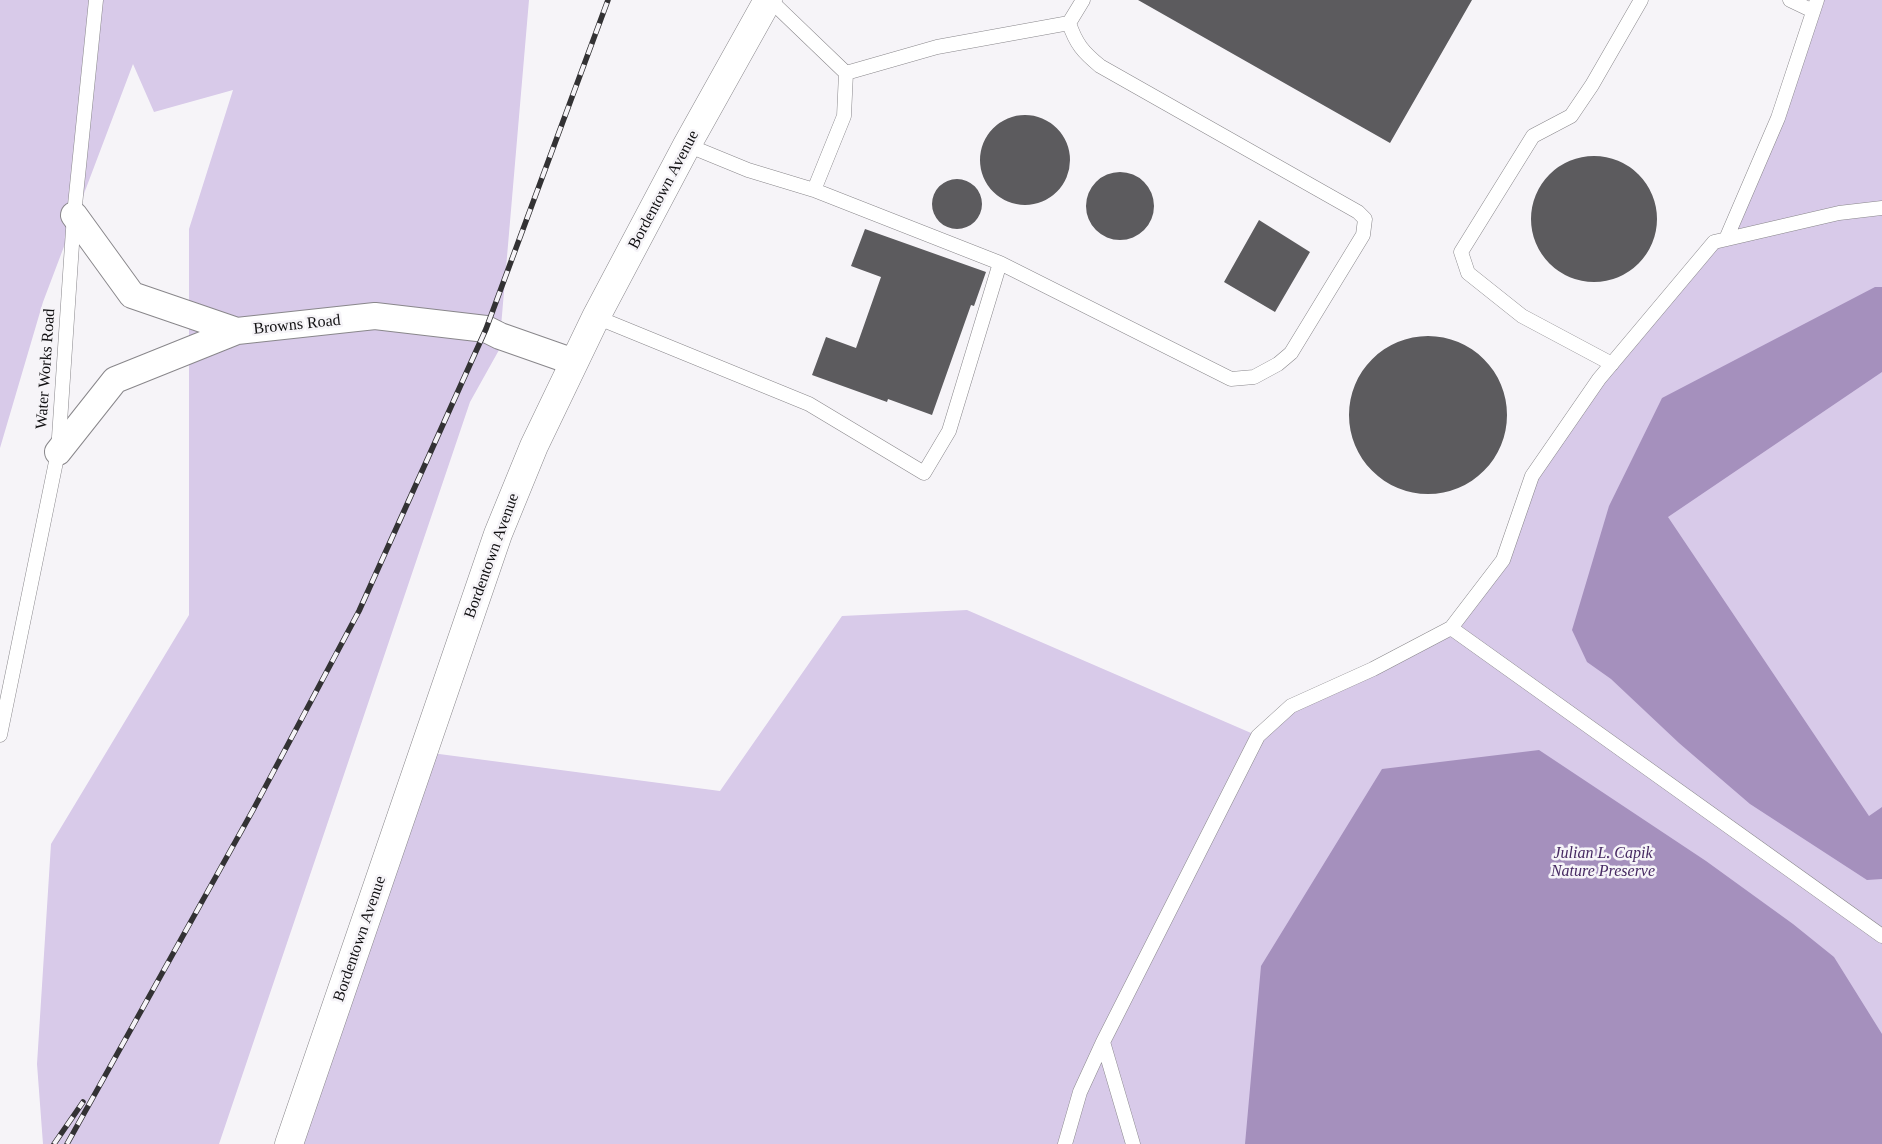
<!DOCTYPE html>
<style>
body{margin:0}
canvas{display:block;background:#f6f4f8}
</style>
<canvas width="1882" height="1144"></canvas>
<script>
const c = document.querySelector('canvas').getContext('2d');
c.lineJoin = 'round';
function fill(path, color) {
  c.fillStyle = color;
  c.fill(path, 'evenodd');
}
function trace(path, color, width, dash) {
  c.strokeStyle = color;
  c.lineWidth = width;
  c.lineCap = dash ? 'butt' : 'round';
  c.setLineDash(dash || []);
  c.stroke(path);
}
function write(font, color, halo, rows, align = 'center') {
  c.font = font + ' Georgia,serif';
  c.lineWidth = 5;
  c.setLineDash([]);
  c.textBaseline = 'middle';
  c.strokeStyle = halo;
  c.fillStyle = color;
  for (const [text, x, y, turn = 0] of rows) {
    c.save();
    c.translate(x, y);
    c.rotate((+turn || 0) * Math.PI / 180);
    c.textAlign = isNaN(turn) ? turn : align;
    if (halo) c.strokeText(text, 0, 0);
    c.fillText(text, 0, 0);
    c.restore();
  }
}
const green = new Path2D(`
 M 0,0 L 529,0 L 499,350 L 470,402 L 219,1144 L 43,1144 L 37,1064 L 51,844 L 189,615 L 189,229 L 233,90 L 154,112 L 133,64 L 43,302 L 0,448 Z
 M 1817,0 L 1882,0 L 1882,1144 L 289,1144 L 424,752 L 720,791 L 842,616 L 967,610 L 1258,736 L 1291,706 L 1451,628 L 1503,560 L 1532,476 L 1599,379 L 1726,239 Z`);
const water = new Path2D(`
 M 1875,287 L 1882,287 L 1882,372 L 1668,517 L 1869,816 L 1882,807 L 1882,879 L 1867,880 L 1750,804 L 1679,743 L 1611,679 L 1587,662 L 1572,630 L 1609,506 L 1662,398 Z
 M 1539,750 L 1706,861 L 1793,924 L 1834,957 L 1882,1034 L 1882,1144 L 1245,1144 L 1261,966 L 1382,769 Z`);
const building = new Path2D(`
 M 1138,0 L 1472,0 L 1390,143 Z
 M980 160a45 45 0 1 1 90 0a45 45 0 1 1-90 0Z
 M1531 219a63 63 0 1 1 126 0a63 63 0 1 1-126 0Z
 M1086 206a34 34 0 1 1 68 0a34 34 0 1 1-68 0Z
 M932 204a25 25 0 1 1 50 0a25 25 0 1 1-50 0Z
 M 1259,220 L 1310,252 L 1275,312 L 1224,282 Z
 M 865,229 L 986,272 L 974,306 L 971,305 L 932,415 L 888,399 L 887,402 L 812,375 L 826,337 L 856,348 L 881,277 L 851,266 Z
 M1349 415a79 79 0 1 1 158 0a79 79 0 1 1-158 0Z`);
const lane = new Path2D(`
 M 1790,0 L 1813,11
 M 846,73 L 937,47 L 1069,23 L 1083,0
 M 687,145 L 748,170 L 814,190 L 844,116 L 846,73 L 770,0
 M 1726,239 L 1778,118 L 1817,0
 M 1000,263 L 1231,379 L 1254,377 L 1278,364 L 1291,353 L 1363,235 L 1365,219 L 1358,212 L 1100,66 C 1083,52 1076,44 1069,23
 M 596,317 L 809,404 L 924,473 L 949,431 L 1000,263 L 814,190
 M 1612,364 L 1522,316 L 1468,273 L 1461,252 L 1533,136 L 1571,116 L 1592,85 L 1641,0
 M 1451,628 L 1882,936
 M 0,735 L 58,452 L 74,215 L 96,0
 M 1103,1042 L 1133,1144
 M 1065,1144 L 1080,1092 L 1103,1042 L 1258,736 L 1291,706 L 1373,669 L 1451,628 L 1503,560 L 1532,476 L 1599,379 L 1714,242 L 1839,213 L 1882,208`);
const street = new Path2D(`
 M 74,215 L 132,295 L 237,331
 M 58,452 L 115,380 L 237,331 L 375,316 L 486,329 L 500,336 L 574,362`);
const secondary = new Path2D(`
 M 289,1144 L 498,534 L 534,446 L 596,317 L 687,145 L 768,0`);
const rail = new Path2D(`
 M 54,1144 L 83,1102
 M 67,1144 L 253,810 L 359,611 L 486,329 L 608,0`);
const streetNames = [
 ["Bordentown Avenue",664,190,-62],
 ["Browns Road",297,325,-6],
 ["Water Works Road",46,369,-86],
 ["Bordentown Avenue",492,556,-70],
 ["Bordentown Avenue",360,939,-71]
];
const parkNames = [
 ["Julian L. Capik",1603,854],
 ["Nature Preserve",1603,872]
];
fill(green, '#d8cae9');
fill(water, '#a590bd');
fill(building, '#5c5b5e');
trace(lane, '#89878b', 15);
trace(street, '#89878b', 28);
trace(secondary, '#89878b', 29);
trace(lane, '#fff', 14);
trace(street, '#fff', 26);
trace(secondary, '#fff', 28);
trace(rail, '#333234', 5.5);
trace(rail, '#f6f4f8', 4, [11]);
write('16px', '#111012', '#f6f4f8', streetNames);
write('italic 16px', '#462962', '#f6f4f8', parkNames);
</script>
